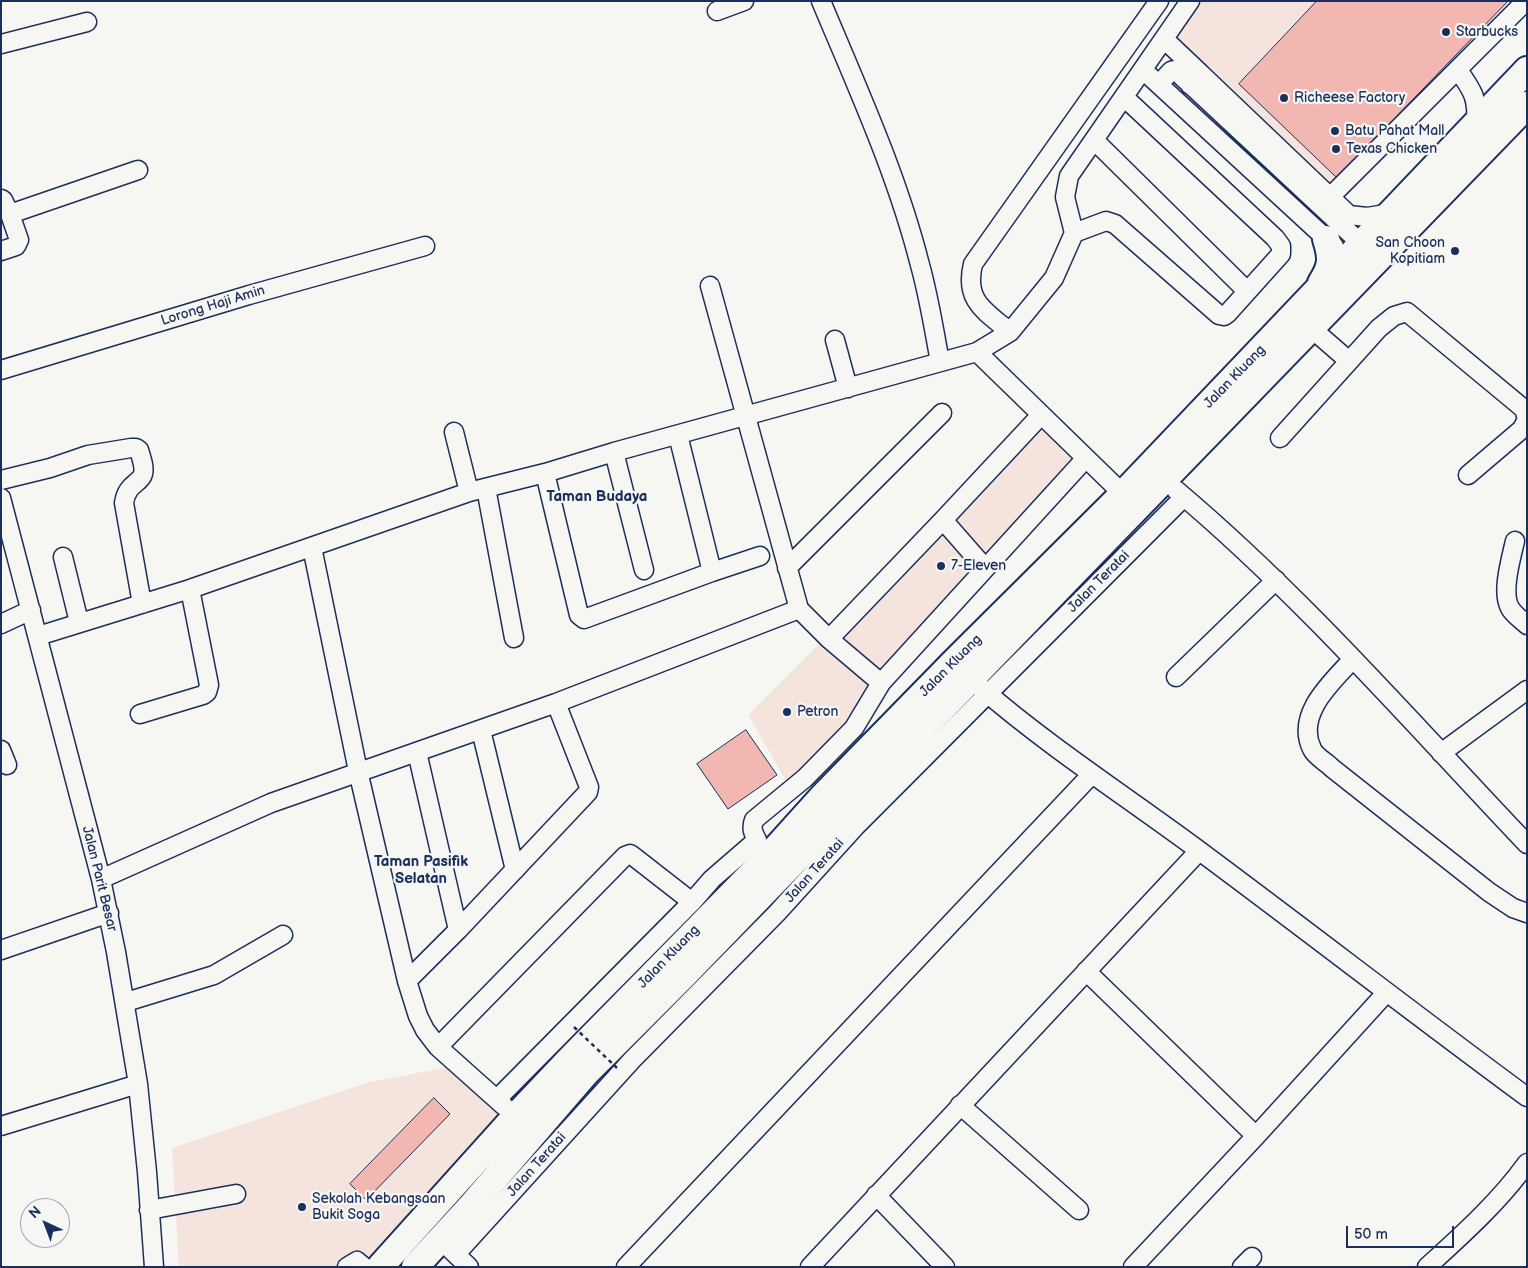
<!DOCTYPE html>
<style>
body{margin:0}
#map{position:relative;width:1528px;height:1268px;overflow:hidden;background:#f6f6f2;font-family:"Balsamiq Sans",sans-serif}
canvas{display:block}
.frame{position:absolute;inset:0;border:2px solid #1b2f5e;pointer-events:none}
.north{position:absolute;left:20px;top:1198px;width:50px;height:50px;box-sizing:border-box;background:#f6f6f2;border:1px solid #9ea6b7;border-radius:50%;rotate:317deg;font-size:14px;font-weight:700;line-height:20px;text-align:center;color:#1b2f5e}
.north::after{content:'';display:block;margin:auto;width:18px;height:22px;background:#1b2f5e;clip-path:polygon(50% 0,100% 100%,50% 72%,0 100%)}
.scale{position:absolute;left:1346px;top:1226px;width:108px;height:22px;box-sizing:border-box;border:2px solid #1b2f5e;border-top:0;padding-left:6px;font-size:15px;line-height:18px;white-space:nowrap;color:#1b2f5e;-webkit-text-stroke:4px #f6f6f2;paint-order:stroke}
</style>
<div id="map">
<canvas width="1528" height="1268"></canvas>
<div class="frame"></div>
<div class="north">N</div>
<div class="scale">50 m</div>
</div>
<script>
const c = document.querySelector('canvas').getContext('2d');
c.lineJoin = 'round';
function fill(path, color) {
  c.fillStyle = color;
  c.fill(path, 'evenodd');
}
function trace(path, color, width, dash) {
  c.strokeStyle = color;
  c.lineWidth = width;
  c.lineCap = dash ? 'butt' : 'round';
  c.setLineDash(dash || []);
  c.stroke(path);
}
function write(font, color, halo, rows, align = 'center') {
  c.font = font + ' "Balsamiq Sans",sans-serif';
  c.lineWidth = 4.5;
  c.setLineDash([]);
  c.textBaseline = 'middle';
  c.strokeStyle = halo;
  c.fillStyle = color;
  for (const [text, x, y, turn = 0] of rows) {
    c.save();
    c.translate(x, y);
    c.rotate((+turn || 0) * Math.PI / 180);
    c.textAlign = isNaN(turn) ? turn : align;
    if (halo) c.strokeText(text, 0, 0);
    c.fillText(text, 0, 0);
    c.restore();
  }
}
const built = new Path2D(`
 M 1196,1 L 1527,1 L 1329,201 L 1165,45 Z
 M 1042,409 L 1094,459 L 884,687 L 788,784 L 748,715 L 824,639 Z
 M 453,1066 L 506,1123 L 372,1267 L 179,1267 L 172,1148 L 366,1083 Z`);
const building = new Path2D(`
 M 1317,1 L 1508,1 L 1337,178 L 1239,84 Z
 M 746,730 L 777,775 L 728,809 L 697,764 Z
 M 434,1098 L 450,1114 L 366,1200 L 350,1184 Z`);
const minor = new Path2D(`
 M 821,1 C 857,87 897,174 920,265 C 929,297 934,330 940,362
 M 717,11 L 744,1
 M 1164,39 L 1201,74
 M 1,44 L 87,22
 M 1143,70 L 1334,246
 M 1458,70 C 1473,91 1478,98 1476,125
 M 1159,84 L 1171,71 L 1174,70 L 1177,72 L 1369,251
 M 1190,85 L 1201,74 L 1349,215 L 1367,217 L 1392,213
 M 1094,140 L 1247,291
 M 1330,197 L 1526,1
 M 1,199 L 3,200 L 10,214
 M 1074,233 L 1106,221 L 1115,224 L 1219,315 L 1224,316 L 1228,313 L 1281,254 L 1281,246 L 1275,238 L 1124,97
 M 1,251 L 16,246 L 19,240 L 10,214 L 138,170
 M 710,286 L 799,609 L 829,639 L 881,683
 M 1311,328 L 1349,361
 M 1010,332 C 985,311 964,301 973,264 L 1159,1
 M 835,340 L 848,388
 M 977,352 L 1123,494
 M 1,370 L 249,295 L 425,246
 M 454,432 L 469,492
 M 678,435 L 712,572
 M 1280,438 L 1379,328 L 1394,316 L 1407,312 L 1524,409 L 1527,419 L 1522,429 L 1468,475
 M 614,452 L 644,570
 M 545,473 L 579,615 L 584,619 L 712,572 L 760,556
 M 1,480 L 50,468 L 88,455 L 131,448 L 136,448 L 139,450 C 141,457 145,467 143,474 C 140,484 127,483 124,503 L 142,604
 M 486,488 L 514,638
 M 1176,490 C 1303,597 1412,723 1527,844
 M 1,498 L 101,879 L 116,952 L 138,1084 L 147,1172 L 154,1267
 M 943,520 L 985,568
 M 1515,541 C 1511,559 1501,592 1510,608 C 1514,615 1522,620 1527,625
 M 312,547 L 358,771 L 407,981 L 418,1016 L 425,1030 L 438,1047 L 504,1106
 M 63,557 L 79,622
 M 787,568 L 942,413
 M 1,624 L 31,610
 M 38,636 L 190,589 L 469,492 L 545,473 L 614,452 L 977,352 L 1010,332 L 1054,278 L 1074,233 L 1065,197 L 1069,176 L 1190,1
 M 829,639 L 943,520 L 1041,415
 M 1353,659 C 1332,682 1295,714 1312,749 C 1315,756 1326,762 1332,768 L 1489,892 L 1513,908 L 1527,913
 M 1176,677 L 1276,580
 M 980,687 C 1049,747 1127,797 1201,852 C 1310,933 1417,1016 1527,1097
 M 140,714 L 203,695 L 207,692 L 209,685 L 190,589
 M 481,730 L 515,870
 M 1,750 L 7,765
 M 417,752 L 458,930
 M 1441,753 L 1527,690
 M 101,879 L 271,803 L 556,703 L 799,609
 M 1,950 L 109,913
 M 1086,971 L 1256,1136
 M 407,981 L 458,930 L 588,792 L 589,787 L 556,703
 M 126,1002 L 214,975 L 283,935
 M 438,1047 L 625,856 L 630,854 L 633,856 L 692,902
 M 498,1098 L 692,902 L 712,879 L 757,840 C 753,833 751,828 754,820 L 805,778 L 854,728 L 881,683 L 1086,458
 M 960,1105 L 1079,1210
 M 1,1126 L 138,1084
 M 876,1195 L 945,1267
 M 149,1210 L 236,1194
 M 447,1246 L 469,1267
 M 456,1254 L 632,1060 L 777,913 L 856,826 L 1184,497
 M 347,1267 L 357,1261 L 364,1267
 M 626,1267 L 1092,774
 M 810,1267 L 1199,851
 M 1133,1267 L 1256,1136 L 1386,993
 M 1242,1267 L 1252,1257
 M 1427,1267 C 1462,1235 1499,1202 1527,1163`);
const highway = new Path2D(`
 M 1321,283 C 1332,266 1332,258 1326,239
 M 380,1267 L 515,1117 L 571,1058 L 769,856 L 824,795 L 954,662 L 1123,494 L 1527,70
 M 415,1267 L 472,1205 L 586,1073 L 683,976 L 1527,105`);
const pathBridge = new Path2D(`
 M 574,1027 L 617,1068`);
const markers = [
 [1446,32,5,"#1b2f5e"],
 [1284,98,5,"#1b2f5e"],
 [1335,131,5,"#1b2f5e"],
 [1336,149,5,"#1b2f5e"],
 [1455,251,5,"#1b2f5e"],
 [941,566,5,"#1b2f5e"],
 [787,712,5,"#1b2f5e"],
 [302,1207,5,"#1b2f5e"]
];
const poiNames = [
 ["Starbucks",1456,32],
 ["Richeese Factory",1294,98],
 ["Batu Pahat Mall",1345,131],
 ["Texas Chicken",1346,149],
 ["San Choon",1445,243,"right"],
 ["Kopitiam",1445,259,"right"],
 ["7-Eleven",951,566],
 ["Petron",797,712],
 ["Sekolah Kebangsaan",312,1199],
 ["Bukit Soga",312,1215]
];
const streetNames = [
 ["Lorong Haji Amin",213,306,-17],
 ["Jalan Kluang",1235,377,-46],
 ["Jalan Teratai",1099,582,-45],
 ["Jalan Kluang",951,666,-45],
 ["Jalan Teratai",815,871,-48],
 ["Jalan Parit Besar",99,879,76],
 ["Jalan Kluang",669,957,-46],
 ["Jalan Teratai",537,1165,-48]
];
const neighbourhoodNames = [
 ["Taman Budaya",597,497],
 ["Taman Pasifik",421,862],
 ["Selatan",421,879]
];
fill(built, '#f5e3de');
fill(building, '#f2b7b1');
trace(building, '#1b2f5e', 1);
trace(minor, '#1b2f5e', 21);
trace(highway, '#1b2f5e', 30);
trace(minor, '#f6f6f2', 18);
trace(highway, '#f6f6f2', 26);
trace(pathBridge, '#1b2f5e', 2.5, [4, 4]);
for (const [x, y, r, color] of markers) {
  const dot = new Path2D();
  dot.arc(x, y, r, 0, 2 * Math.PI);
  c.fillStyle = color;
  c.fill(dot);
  trace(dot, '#f6f6f2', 2);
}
write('14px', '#1b2f5e', '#f6f6f2', poiNames, 'left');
write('14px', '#1b2f5e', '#f6f6f2', streetNames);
write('bold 15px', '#1b2f5e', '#f6f6f2', neighbourhoodNames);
</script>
